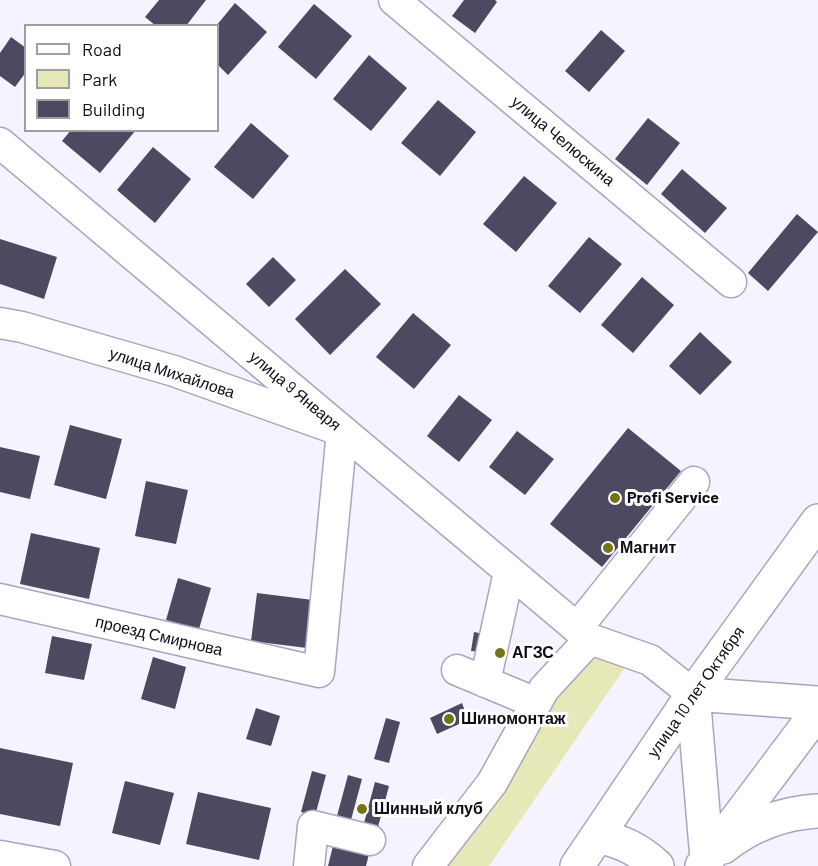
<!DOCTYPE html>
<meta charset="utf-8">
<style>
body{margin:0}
#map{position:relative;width:818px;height:866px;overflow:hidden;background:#f5f3ff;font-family:Barlow,sans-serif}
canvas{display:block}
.legend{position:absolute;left:24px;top:24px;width:195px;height:108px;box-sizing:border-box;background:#fff;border:2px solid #9f9ea1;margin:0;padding:8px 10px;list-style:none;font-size:18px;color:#0e0c15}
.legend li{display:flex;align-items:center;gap:12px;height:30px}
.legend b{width:30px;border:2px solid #9f9ea1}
</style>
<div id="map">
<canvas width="818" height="866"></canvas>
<ul class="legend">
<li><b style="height:8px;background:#fff"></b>Road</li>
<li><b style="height:16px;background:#e7e8b8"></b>Park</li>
<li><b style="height:16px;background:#4d4960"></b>Building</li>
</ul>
</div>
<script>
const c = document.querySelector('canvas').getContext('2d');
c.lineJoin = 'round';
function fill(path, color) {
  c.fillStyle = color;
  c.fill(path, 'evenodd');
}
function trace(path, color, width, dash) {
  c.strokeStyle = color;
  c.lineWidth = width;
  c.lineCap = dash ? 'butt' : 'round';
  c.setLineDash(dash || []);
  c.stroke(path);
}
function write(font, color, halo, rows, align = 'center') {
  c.font = font + ' Barlow,sans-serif';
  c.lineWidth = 6;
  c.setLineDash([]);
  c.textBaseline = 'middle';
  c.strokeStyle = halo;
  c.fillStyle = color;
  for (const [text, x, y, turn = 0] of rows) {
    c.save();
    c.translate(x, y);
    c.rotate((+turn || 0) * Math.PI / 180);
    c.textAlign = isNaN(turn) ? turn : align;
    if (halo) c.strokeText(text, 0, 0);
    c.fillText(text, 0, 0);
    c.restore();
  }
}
const green = new Path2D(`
 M 596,656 L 626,666 L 489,866 L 436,866 L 579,661 Z`);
const building = new Path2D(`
 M 159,0 L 206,0 L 186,26 L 156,26 L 145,17 Z
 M 464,0 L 495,0 L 497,2 L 475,33 L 452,16 Z
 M 235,3 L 267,32 L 228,75 L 218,65 L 218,26 L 216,26 Z
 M 314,4 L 352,36 L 316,79 L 278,47 Z
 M 601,30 L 625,51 L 589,92 L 565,71 Z
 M 11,37 L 26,48 L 26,72 L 15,87 L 0,76 L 0,53 Z
 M 369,55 L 407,88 L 371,131 L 333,99 Z
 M 438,100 L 476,132 L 440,176 L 401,143 Z
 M 648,118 L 680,143 L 647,185 L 615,159 Z
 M 251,123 L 289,156 L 253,199 L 214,167 Z
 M 71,130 L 136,130 L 100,173 L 62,141 Z
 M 153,147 L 191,179 L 155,223 L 117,190 Z
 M 682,169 L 727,208 L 705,233 L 661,194 Z
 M 524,176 L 557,203 L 516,252 L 483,224 Z
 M 797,214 L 818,232 L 768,291 L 748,273 Z
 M 589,237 L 622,264 L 580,313 L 548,286 Z
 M 0,239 L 57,257 L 44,299 L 0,284 Z
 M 273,257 L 296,280 L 269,307 L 246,284 Z
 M 345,269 L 381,304 L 330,355 L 295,319 Z
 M 642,277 L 674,305 L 633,353 L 601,325 Z
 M 413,313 L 451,345 L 414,389 L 376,357 Z
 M 700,332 L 732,362 L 700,395 L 669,366 Z
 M 459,395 L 492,420 L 459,462 L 427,436 Z
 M 70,425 L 122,439 L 106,499 L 54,485 Z
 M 628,428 L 681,471 L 602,567 L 550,524 Z
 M 517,431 L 554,459 L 525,495 L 489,467 Z
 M 0,447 L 40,456 L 30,499 L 0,492 Z
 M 146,481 L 188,490 L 176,544 L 135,536 Z
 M 31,533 L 100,548 L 89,599 L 20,584 Z
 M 178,578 L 211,588 L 199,629 L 166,620 Z
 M 257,593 L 313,600 L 307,648 L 251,641 Z
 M 474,632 L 484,634 L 481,652 L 471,651 Z
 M 52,636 L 92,644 L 84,680 L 45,673 Z
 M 153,657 L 186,667 L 175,709 L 141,699 Z
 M 462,703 L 468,720 L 437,734 L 430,718 Z
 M 256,708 L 280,716 L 271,746 L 246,739 Z
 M 386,718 L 400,722 L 389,763 L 374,759 Z
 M 0,748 L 73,763 L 60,826 L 0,814 Z
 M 312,771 L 326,775 L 315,816 L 301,812 Z
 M 348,775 L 362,779 L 351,820 L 337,816 Z
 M 125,781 L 174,793 L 160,845 L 112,833 Z
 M 375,782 L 389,786 L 378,827 L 364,823 Z
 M 198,792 L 271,808 L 259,860 L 186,844 Z
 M 333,846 L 369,854 L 366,866 L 328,866 Z`);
const minor = new Path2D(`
 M 394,0 L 731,282
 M 0,143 L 590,639 L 650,660 L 693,694
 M 0,323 L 22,327 L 174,371 L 342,431 L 319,672 L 0,599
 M 577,628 L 694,482
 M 457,670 L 536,703
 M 485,682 L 509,572
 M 0,856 L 55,866
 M 309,866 L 313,826 L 370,840
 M 428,866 L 492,783 L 544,689 L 590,639`);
const major = new Path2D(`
 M 693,694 L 707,859
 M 693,694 L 818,703
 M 598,836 C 623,842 638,849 657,866
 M 723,847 C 751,825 782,813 818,811
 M 577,866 L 693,694 L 818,521
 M 702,866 L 818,711`);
const markers = [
 [615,498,6,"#757317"],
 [608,548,6,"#757317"],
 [500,653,6,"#757317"],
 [449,719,6,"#757317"],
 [362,809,6,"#757317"]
];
const streetNames = [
 ["улица Челюскина",563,141,40],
 ["улица Михайлова",172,373,18],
 ["улица 9 Января",295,391,40],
 ["проезд Смирнова",159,636,13],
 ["улица 10 лет Октября",696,692,-55]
];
const poiNames = [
 ["Profi Service",627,498],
 ["Магнит",620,548],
 ["АГЗС",512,653],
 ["Шиномонтаж",461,719],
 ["Шинный клуб",374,809]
];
fill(green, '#e7e8b8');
fill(building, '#4d4960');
trace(minor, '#a8a5be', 33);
trace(major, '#a8a5be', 36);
trace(minor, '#fff', 30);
trace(major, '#fff', 33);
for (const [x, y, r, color] of markers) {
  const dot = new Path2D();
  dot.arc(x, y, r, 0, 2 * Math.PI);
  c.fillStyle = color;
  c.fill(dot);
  trace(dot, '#fff', 2);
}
write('16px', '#0e0c15', '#fff', streetNames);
write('bold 16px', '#0e0c15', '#fff', poiNames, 'left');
</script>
